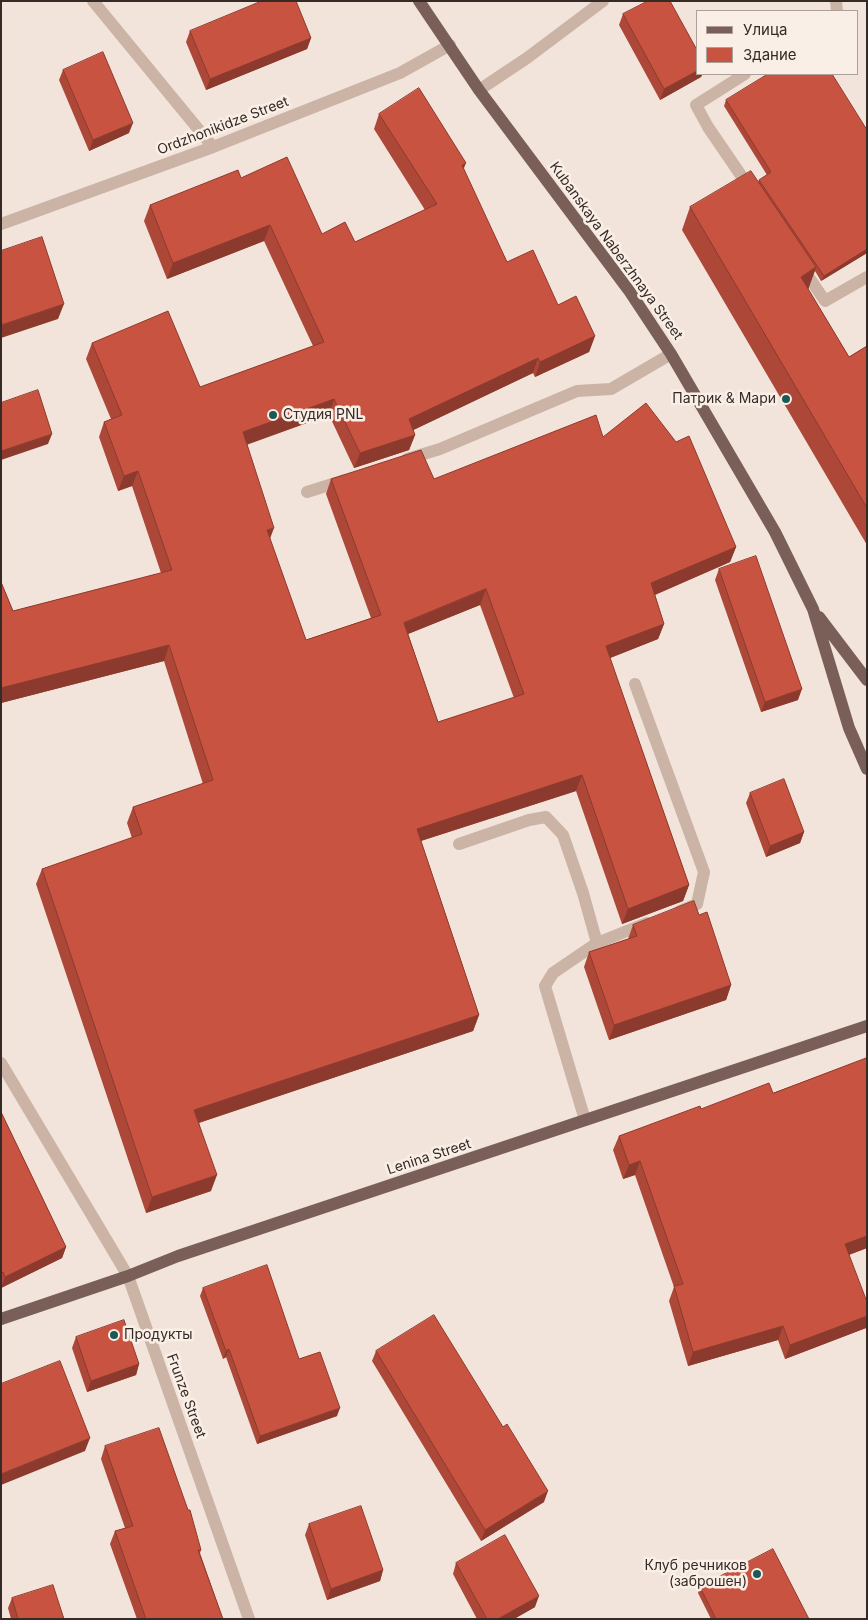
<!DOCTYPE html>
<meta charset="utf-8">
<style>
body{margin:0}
#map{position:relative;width:868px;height:1620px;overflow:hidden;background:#f2e4da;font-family:Inter,sans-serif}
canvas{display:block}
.frame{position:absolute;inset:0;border:2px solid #362a27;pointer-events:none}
.legend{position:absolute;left:696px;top:10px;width:162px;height:65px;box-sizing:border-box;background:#faefe6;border:1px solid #aca09a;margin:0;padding:6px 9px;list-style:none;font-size:15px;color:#362a27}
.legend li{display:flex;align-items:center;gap:10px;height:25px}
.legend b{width:25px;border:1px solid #aca09a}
</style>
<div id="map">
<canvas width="868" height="1620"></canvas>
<div class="frame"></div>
<ul class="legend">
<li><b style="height:6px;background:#795f58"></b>Улица</li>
<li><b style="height:14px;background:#c95341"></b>Здание</li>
</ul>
</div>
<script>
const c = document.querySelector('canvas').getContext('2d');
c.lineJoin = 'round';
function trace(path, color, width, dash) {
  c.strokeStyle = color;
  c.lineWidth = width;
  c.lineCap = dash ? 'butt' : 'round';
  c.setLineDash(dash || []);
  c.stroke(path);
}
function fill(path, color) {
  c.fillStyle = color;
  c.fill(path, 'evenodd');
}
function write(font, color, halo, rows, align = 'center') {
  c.font = font + ' Inter,sans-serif';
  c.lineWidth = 5;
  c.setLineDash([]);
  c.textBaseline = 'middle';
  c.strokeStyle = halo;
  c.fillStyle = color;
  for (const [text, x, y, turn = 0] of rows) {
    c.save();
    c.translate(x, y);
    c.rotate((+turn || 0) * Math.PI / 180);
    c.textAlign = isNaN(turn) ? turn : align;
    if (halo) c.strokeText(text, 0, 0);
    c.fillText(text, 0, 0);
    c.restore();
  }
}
const minor = new Path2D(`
 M 93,1 L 213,147
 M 836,1 L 837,11
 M 745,74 L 696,105 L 708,127 L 751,190
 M 479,90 L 527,58 L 603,1
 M 1,224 L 213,147 L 400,73 L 450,45
 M 802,267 L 825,301 L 867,277
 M 407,459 L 440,449 L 577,391 L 611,389 L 671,354
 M 307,492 L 345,480
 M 635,684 L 704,872 L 697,904 L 680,911
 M 459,844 L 529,820 L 546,817 L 563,835 L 583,893 L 597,943
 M 1,1063 L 128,1276 L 249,1619
 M 585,1120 L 545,986 L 553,973 L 597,943 L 647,923`);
const major = new Path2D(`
 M 419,1 L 479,90 L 630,292 L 671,354 L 775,532 L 813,609 L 849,728 L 867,769
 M 819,617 L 867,680
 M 1,1319 L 128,1276 L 178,1256 L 867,1026`);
const wall = new Path2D(`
 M 623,14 L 701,77 L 660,100 L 619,25 Z
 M 190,31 L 311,38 L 307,49 L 206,90 L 186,42 Z
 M 63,70 L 129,133 L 89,151 L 59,80 Z
 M 726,100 L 867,130 L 867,253 L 821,281 L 815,271 L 808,289 L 849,357 L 867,346 L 867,545 L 682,230 L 690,207 L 758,182 L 759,180 L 767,175 L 724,106 Z
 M 379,114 L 463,170 L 507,262 L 595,336 L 589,352 L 535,377 L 533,373 L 413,430 L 415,435 L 409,450 L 354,468 L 329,415 L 247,444 L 270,539 L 306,640 L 371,618 L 326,494 L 331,479 L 434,479 L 603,437 L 736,547 L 730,562 L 655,595 L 664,624 L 658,639 L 610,658 L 689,885 L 683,901 L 622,924 L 576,791 L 421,841 L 479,1015 L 473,1031 L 199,1123 L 211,1191 L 146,1213 L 36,884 L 42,869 L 132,838 L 127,823 L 133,807 L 203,784 L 164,661 L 1,703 L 1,582 L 13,611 L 161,573 L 132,486 L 118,491 L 99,437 L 104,422 L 111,419 L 86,359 L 92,343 L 200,387 L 313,346 L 264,241 L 167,279 L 144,221 L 150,205 L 241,178 L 322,234 L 355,242 L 425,210 L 374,129 ZM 480,605 L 514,698 L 438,722 L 408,634 Z
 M 719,569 L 798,700 L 761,712 L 715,580 Z
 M 750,793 L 804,832 L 800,843 L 766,857 L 746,803 Z
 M 699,915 L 731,985 L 726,1000 L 609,1040 L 584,967 L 589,952 L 628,939 L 633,925 Z
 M 867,1058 L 867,1248 L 849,1255 L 866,1328 L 785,1359 L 778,1340 L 688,1366 L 669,1301 L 674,1287 L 635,1175 L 623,1179 L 613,1150 L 619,1136 L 701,1109 L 773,1093 Z
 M 1,1112 L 66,1247 L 62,1258 L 1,1288 Z
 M 203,1288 L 299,1359 L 337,1416 L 257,1444 L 226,1357 L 223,1359 L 200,1296 Z
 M 76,1337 L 139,1364 L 136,1375 L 87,1392 L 72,1348 Z
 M 376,1351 L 544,1502 L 481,1541 L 372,1361 Z
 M 105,1446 L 201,1550 L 200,1553 L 223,1619 L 137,1619 L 110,1544 L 115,1531 L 125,1528 L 101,1459 Z
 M 309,1524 L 383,1570 L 380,1581 L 327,1600 L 305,1535 Z
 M 456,1563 L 535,1607 L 514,1619 L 477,1619 L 453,1574 Z
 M 700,1587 L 809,1619 L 711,1619 L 698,1593 Z
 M 12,1598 L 64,1619 L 11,1619 L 8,1608 Z`);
const shadedWall = new Path2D(`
 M 311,38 L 307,49 L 206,90 L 210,79 Z
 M 697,71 L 697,74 L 703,74 L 701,77 L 660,100 L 664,89 Z
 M 133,123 L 129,133 L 89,151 L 93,140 Z
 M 466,163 L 460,178 L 462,165 Z
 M 270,225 L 264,241 L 167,279 L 173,263 Z
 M 867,249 L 867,253 L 821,281 L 824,276 Z
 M 816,267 L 808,290 L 801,277 Z
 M 64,304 L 58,319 L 1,338 L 1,325 Z
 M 595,336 L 589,352 L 535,377 L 540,362 Z
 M 538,358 L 533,373 L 403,435 L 409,419 Z
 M 334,399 L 329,415 L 238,448 L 243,432 Z
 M 52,434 L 48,444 L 1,460 L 1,451 Z
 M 415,435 L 409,450 L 354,468 L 360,453 Z
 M 138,471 L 132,486 L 118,491 L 124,476 Z
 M 274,528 L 268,544 L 267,530 Z
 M 736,547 L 730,562 L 645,599 L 651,583 Z
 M 486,589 L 480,605 L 398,638 L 404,623 Z
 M 664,624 L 658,639 L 600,662 L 606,646 Z
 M 169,645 L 164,661 L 1,703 L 1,688 Z
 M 802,689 L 798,700 L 761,712 L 765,702 Z
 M 582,775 L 576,791 L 411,844 L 417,829 Z
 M 804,832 L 800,843 L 766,857 L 770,846 Z
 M 689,885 L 683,901 L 622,924 L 628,909 Z
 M 731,985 L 726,1000 L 609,1040 L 614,1025 Z
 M 479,1015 L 473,1031 L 189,1126 L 194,1110 Z
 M 640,1161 L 635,1175 L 623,1179 L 629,1165 Z
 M 217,1175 L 211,1191 L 146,1213 L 152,1197 Z
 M 867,1236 L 867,1248 L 840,1258 L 845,1244 Z
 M 66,1247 L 62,1258 L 1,1288 L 5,1277 Z
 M 867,1316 L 866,1328 L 785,1359 L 790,1345 Z
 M 783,1326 L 778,1340 L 688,1366 L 693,1352 Z
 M 229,1349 L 226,1357 L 223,1359 L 226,1351 Z
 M 139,1364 L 136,1375 L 87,1392 L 91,1381 Z
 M 340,1408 L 337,1416 L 257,1444 L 260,1436 Z
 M 90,1438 L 85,1451 L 1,1485 L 1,1474 Z
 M 548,1491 L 544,1502 L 481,1541 L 485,1530 Z
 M 383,1570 L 380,1581 L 327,1600 L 331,1589 Z
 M 539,1596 L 535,1607 L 514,1619 L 498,1619 Z`);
const building = new Path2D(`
 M 262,1 L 296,1 L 311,38 L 210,79 L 190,31 Z
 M 648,1 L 670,1 L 697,50 L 697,71 L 664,89 L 623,14 Z
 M 103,52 L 133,123 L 93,140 L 63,70 Z
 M 768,74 L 832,74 L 867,130 L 867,249 L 824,276 L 759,180 L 771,172 L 726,100 Z
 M 419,88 L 466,163 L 462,165 L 507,262 L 533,250 L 558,305 L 576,296 L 595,336 L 540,362 L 538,358 L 409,419 L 415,435 L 360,453 L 334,399 L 243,432 L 274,528 L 267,530 L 306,640 L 381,615 L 331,479 L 421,450 L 434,479 L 596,415 L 603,437 L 646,403 L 676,442 L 689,436 L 736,547 L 651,583 L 664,624 L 606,646 L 689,885 L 628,909 L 582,775 L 417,829 L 479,1015 L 194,1110 L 217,1175 L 152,1197 L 42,869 L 142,834 L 133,807 L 213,780 L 169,645 L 1,688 L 1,582 L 13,611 L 172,570 L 138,471 L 124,476 L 104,422 L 122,415 L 92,343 L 168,311 L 200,387 L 324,342 L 270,225 L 173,263 L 150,205 L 238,170 L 241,178 L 287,157 L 322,234 L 345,222 L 355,242 L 437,204 L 379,114 ZM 486,589 L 524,694 L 438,722 L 404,623 Z
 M 751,171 L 816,267 L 801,277 L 849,357 L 867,346 L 867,508 L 690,207 Z
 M 42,237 L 64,304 L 1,325 L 1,251 Z
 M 38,390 L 52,434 L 1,451 L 1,403 Z
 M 756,556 L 802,689 L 765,702 L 719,569 Z
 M 784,779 L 804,832 L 770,846 L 750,793 Z
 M 694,901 L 699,915 L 707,912 L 731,985 L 614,1025 L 589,952 L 637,936 L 633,925 Z
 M 867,1058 L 867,1236 L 845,1244 L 867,1302 L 867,1316 L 790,1345 L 783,1326 L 693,1352 L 674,1286 L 683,1284 L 640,1161 L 629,1165 L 619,1136 L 700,1106 L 701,1109 L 769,1083 L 773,1093 Z
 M 1,1112 L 66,1247 L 5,1277 L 3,1272 L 1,1273 Z
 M 267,1265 L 299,1359 L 320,1352 L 340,1408 L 260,1436 L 229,1349 L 226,1351 L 203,1288 Z
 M 434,1315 L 503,1427 L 507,1424 L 548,1491 L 485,1530 L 376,1351 Z
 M 124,1320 L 139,1364 L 91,1381 L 76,1337 Z
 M 60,1361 L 90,1438 L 1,1474 L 1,1384 Z
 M 159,1428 L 188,1510 L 190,1510 L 201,1550 L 198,1550 L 223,1619 L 146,1619 L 115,1531 L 133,1526 L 105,1446 Z
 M 361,1506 L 383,1570 L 331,1589 L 309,1524 Z
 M 505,1535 L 539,1596 L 498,1619 L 487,1619 L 456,1563 Z
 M 773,1549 L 809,1619 L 716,1619 L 700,1587 Z
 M 53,1585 L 64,1619 L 18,1619 L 12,1598 Z`);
const markers = [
 [786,399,5,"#1b5956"],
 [273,415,5,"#1b5956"],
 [114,1335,5,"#1b5956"],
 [757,1574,5,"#1b5956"]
];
const streetNames = [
 ["Ordzhonikidze Street",223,126,-21],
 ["Kubanskaya Naberzhnaya Street",616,251,54],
 ["Lenina Street",429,1157,-18],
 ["Frunze Street",186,1396,70]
];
const poiNames = [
 ["Патрик & Мари",776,399],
 ["Студия PNL",283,415,"left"],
 ["Продукты",124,1335,"left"],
 ["Клуб речников",747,1566],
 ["(заброшен)",747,1582]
];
trace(minor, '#cbb3a6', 12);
trace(major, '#795f58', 12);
fill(wall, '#ad4738');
fill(shadedWall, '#8d3a2e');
fill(building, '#c95341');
trace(building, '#8d3a2e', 1);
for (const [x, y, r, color] of markers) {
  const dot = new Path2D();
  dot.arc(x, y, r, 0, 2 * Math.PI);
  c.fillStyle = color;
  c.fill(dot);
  trace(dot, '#faefe6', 2);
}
write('14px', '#362a27', '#faefe6', streetNames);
write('14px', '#362a27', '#faefe6', poiNames, 'right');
</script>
